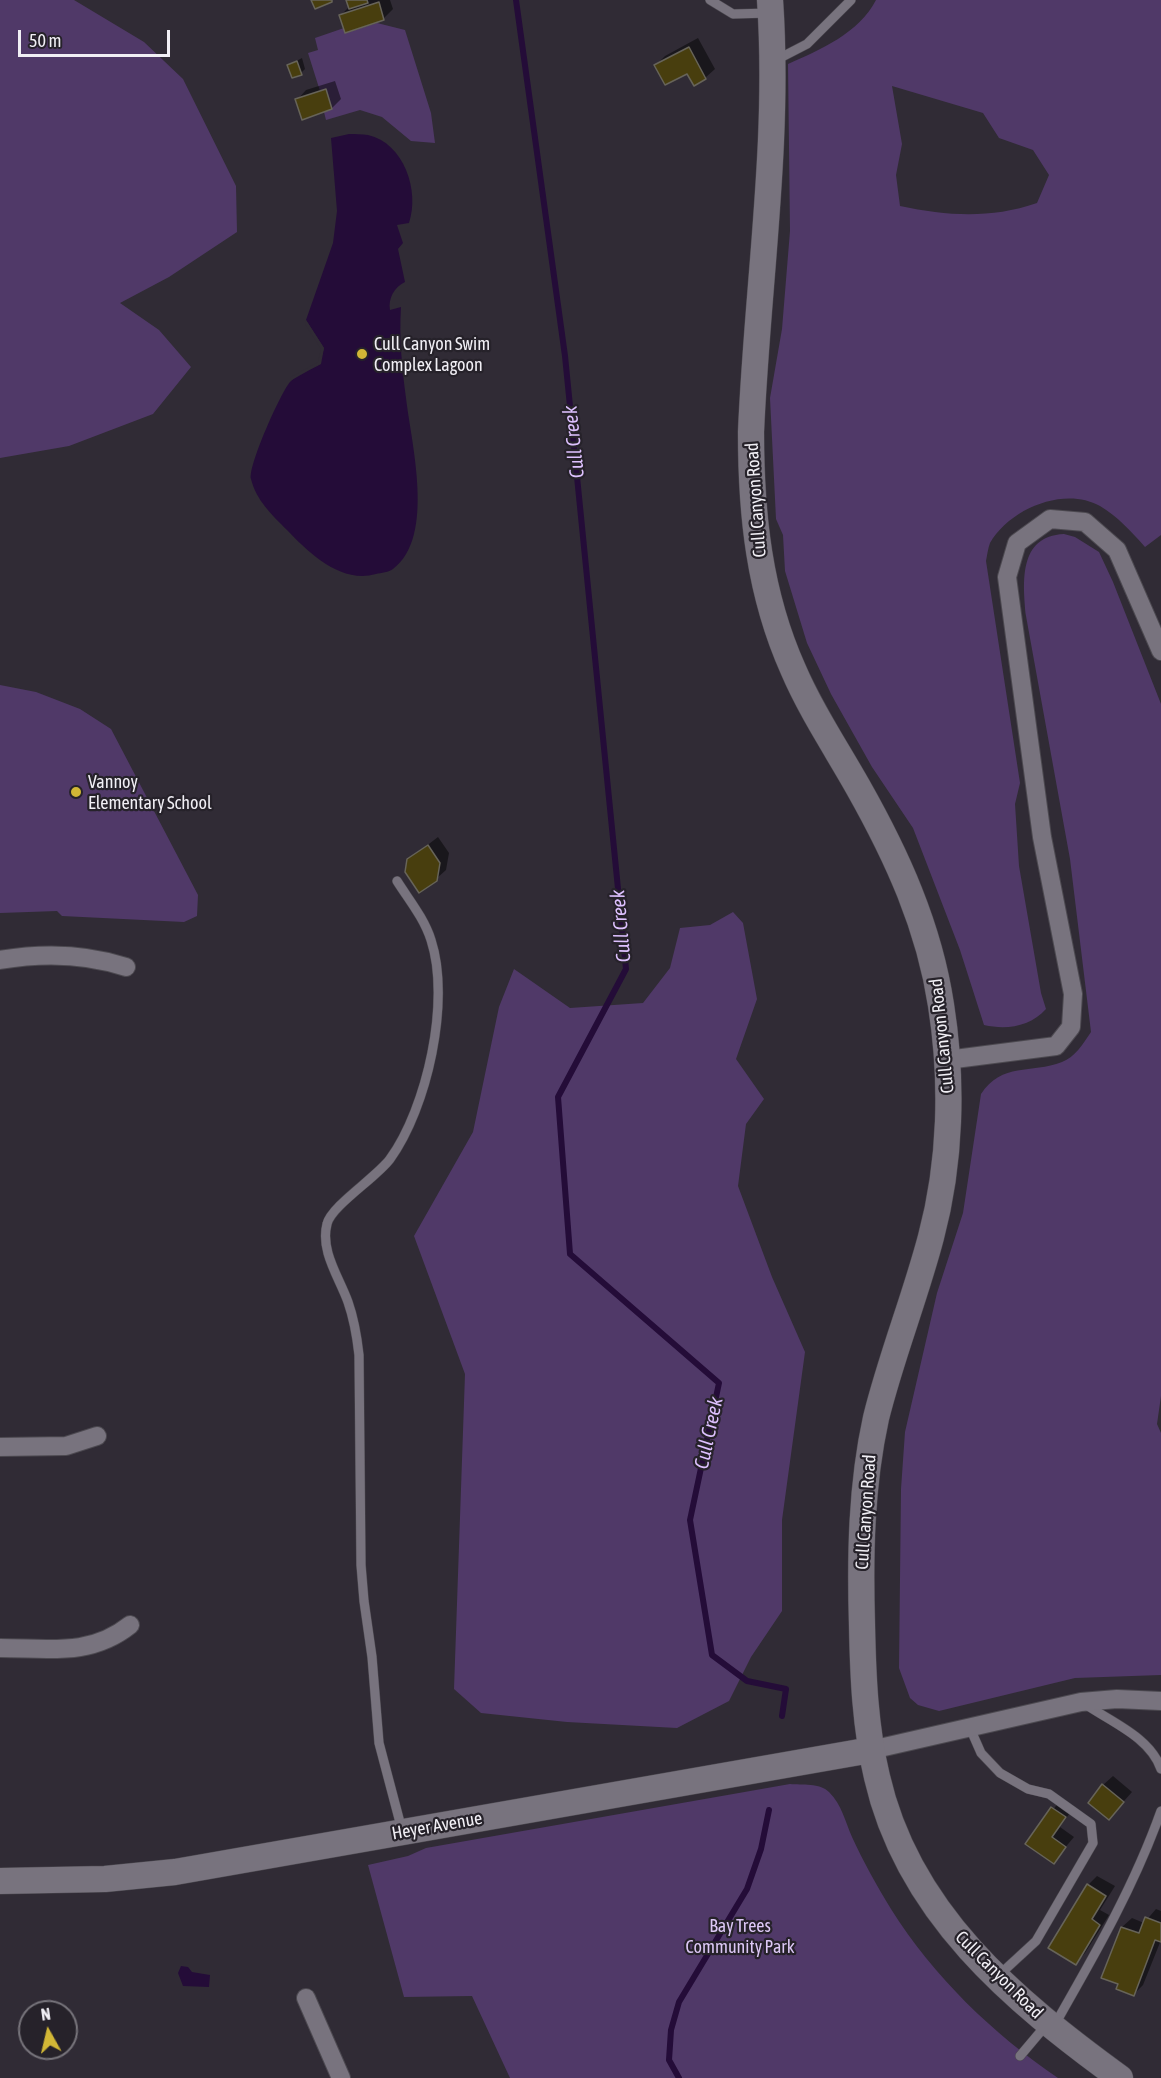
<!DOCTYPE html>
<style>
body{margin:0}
#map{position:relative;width:1161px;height:2078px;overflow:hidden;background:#302b35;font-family:"Asap Condensed",sans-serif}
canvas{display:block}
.north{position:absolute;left:18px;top:2000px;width:60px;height:60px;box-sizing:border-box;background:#26222a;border:2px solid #77747b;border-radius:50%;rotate:352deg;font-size:16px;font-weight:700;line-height:24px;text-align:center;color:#f1eff5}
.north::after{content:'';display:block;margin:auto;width:21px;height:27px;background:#d2b736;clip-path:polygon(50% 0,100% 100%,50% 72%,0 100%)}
.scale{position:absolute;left:18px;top:30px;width:152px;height:27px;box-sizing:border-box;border:3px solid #f1eff5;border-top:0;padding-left:8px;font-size:18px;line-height:21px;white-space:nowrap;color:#f1eff5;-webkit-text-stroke:4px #26222a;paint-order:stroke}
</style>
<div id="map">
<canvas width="1161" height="2078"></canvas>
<div class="north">N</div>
<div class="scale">50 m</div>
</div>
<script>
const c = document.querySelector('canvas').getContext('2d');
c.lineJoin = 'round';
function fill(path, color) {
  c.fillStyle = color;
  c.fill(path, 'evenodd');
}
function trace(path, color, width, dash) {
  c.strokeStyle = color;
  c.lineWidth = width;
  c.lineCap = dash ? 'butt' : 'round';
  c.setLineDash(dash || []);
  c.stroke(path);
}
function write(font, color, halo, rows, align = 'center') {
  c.font = font + ' "Asap Condensed",sans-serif';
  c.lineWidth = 4.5;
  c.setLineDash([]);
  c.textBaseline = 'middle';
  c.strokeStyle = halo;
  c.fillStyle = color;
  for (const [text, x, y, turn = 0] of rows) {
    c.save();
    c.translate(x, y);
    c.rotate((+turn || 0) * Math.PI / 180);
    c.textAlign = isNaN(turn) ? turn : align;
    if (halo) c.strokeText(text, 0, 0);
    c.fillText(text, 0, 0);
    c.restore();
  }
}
const green = new Path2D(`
 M 0,0 L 74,0 L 144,42 L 183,79 L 236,186 L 237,232 L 169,277 L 120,303 L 159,330 L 191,367 L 153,414 L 69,446 L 0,458 Z
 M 876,0 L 1161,0 L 1161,535 L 1145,547 C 1131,531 1118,517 1100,506 C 1065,486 1010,508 990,543 C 988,548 987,556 986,561 L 1020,783 L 1015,804 L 1019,866 L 1041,993 L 1046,1009 C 1030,1027 1006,1030 984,1025 L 960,950 L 913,828 L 872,767 L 831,694 L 807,643 L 785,571 L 783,535 L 776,519 L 770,398 L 782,329 L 790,231 L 788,64 C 820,50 859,33 876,0 ZM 892,86 L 983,113 L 999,138 L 1033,150 L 1049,175 L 1037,203 C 990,219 948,216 900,206 L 896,175 L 902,144 Z
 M 377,23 L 405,30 L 431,113 L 435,143 L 411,141 L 382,117 L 360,110 L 326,120 L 324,112 L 332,109 L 326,89 L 320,91 L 308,53 L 318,50 L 315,38 L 344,28 L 346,33 Z
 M 1064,534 L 1075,537 L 1099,552 L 1113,582 L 1161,704 L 1161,1396 L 1157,1424 L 1161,1433 L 1161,1675 L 1075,1678 L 939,1711 L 918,1705 L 910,1698 L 899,1668 L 901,1489 L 905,1432 L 937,1293 L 963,1213 L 981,1094 C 1002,1062 1031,1074 1062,1062 C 1075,1057 1083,1044 1091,1032 L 1070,859 L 1026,616 C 1023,583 1018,536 1064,534 Z
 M 0,685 L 36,692 L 80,709 L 111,729 L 198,895 L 197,916 L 184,922 L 62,916 L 57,911 L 0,913 Z
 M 733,912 L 743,923 L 757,999 L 736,1059 L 764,1099 L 746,1124 L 738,1186 L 772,1277 L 805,1352 L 782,1520 L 782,1611 L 751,1657 L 729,1701 L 677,1728 L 567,1722 L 481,1713 L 454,1689 L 465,1374 L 414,1236 L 473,1132 L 499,1007 L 514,969 L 570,1008 L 643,1003 L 670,968 L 680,928 L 710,925 Z
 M 790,1784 C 802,1785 820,1783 829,1792 C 842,1805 845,1821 852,1837 C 863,1861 877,1886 891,1909 C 933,1976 993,2034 1058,2078 L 510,2078 L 472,1996 L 404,1997 L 368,1865 L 408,1856 L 426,1848 Z`);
const water = new Path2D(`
 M 349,134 C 355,134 362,134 368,135 C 404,143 420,191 409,223 L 397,225 L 403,243 L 398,249 L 405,282 C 394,287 388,299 390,310 L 401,307 C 399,338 402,368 406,398 C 411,442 436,537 393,569 C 389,572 381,573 376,574 C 341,584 309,553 287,530 C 272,515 256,500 251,479 C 248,466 280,394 290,382 C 296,375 312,369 321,364 L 324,348 L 306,320 L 333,243 L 337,211 L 331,138 Z
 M 181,1966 L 188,1967 L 192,1972 L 210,1975 L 209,1987 L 183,1986 L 178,1973 Z`);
const pier = new Path2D(`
 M 306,320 L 324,348 L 320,364 L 290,381 L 291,377 L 318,362 L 321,349 L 305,324 Z`);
const shadow = new Path2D(`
 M 348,0 L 390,0 L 393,9 L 383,19 L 341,15 L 350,6 Z
 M 698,38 L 715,69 L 705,78 L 656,65 L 665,56 Z
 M 302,58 L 305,69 L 301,73 L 289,65 Z
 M 335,81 L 341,99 L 332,108 L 297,100 L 306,90 Z
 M 438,837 L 449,853 L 446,870 L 436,879 L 408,860 Z
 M 1113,1776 L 1132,1792 L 1109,1818 L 1103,1785 Z
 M 1062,1798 L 1074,1807 L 1060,1827 L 1074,1837 L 1053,1862 L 1027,1844 Z
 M 1097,1876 L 1115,1886 L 1100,1910 L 1109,1915 L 1085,1953 L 1076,1963 L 1088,1885 Z
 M 1156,1909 L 1161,1911 L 1161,1940 L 1143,1985 L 1133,1995 L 1120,1983 L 1122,1927 L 1132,1918 L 1144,1923 Z`);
const stream = new Path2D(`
 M 516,0 L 565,356 L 626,969 L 558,1097 L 570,1254 L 719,1383 L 690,1520 L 712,1655 L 747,1681 L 786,1689 L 782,1716
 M 679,2078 L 669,2060 L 671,2030 L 679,2002 L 747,1889 L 761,1849 L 769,1810`);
const building = new Path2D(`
 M 311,0 L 332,0 L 332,2 L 315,9 Z
 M 346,0 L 367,0 L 368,3 L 349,9 Z
 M 379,2 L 384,20 L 345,33 L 339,15 Z
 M 689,47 L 706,79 L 694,86 L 687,74 L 665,85 L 654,65 Z
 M 297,61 L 302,75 L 292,78 L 287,65 Z
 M 326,89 L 332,109 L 302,120 L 295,99 Z
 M 428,845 L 440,863 L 437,881 L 419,893 L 405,872 L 407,859 Z
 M 1102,1784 L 1124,1802 L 1109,1820 L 1088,1803 Z
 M 1051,1807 L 1066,1817 L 1052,1837 L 1066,1847 L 1054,1864 L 1025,1844 Z
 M 1087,1884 L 1106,1896 L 1092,1919 L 1100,1925 L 1076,1965 L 1048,1948 Z
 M 1145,1917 L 1161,1923 L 1161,1942 L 1155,1940 L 1134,1996 L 1116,1989 L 1118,1984 L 1101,1978 L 1121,1927 L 1139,1933 Z`);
const lane = new Path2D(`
 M 710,0 L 733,14 L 770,13
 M 776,60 L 807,44 L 851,0
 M 397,881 C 409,900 424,918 431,940 C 451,1001 427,1108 390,1159 C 377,1177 331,1206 327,1224 C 320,1251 339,1277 348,1302 C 354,1319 357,1337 359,1355 L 361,1565 L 364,1601 L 372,1657 L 379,1743 L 402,1830
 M 1085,1704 C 1111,1722 1150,1737 1161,1769
 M 970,1728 L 981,1753 L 1000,1773 L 1028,1789 L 1049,1794 L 1091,1824 L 1093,1843 L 1036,1941 L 998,1976
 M 1054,2026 C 1094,1956 1134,1887 1161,1811
 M 1020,2056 L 1047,2024`);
const street = new Path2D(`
 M 0,960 C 41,953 86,954 126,967
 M 947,1060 L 1056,1046 L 1071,1027 L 1073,994 L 1042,837 L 1007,577 L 1017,543 L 1050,519 L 1085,522 L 1117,550 L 1161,651
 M 0,1447 L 66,1446 L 97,1436
 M 0,1648 C 48,1648 90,1657 130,1625
 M 871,1750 L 1081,1702 L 1117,1699 L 1161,1701
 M 306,1998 L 341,2078`);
const secondary = new Path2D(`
 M 770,0 C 780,143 757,288 751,432 C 751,514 759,593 793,669 C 811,711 836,748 858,787 C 897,856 929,926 941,1005 C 953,1081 951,1162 931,1237 C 915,1298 891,1357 876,1418 C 861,1486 860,1556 862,1625 C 863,1675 865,1727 877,1777 C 908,1913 1013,2000 1120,2078
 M 0,1881 L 105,1879 L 175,1872 L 871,1750`);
const markers = [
 [362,354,6,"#d2b736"],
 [76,792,6,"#d2b736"]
];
const poiNames = [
 ["Cull Canyon Swim",374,344],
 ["Complex Lagoon",374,365],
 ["Vannoy",88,782],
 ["Elementary School",88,803]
];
const streetNames = [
 ["Cull Canyon Road",756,500,-94],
 ["Cull Canyon Road",942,1036,-96],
 ["Cull Canyon Road",866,1512,-86],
 ["Heyer Avenue",437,1826,-10],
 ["Cull Canyon Road",999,1975,45]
];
const parkNames = [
 ["Bay Trees",740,1926],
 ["Community Park",740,1947]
];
const waterNames = [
 ["Cull Creek",574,442,-96],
 ["Cull Creek",621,926,-95],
 ["Cull Creek",709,1433,-78]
];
fill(green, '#503968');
fill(water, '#240c38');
fill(pier, '#302b35');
fill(shadow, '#0007');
trace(stream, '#240c38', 6);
fill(building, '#483e0e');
trace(building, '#676459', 1.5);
trace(lane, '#4c4950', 10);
trace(street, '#4c4950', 20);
trace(secondary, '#4c4950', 27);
trace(lane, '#78737e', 9);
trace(street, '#78737e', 18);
trace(secondary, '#78737e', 26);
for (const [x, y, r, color] of markers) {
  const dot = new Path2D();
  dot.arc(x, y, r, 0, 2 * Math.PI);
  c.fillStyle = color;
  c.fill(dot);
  trace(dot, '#26222a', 2);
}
write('18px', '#f1eff5', '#26222a', poiNames, 'left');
write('18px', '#f1eff5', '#26222a', streetNames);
write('18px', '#ddc8f6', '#26222a', parkNames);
write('italic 20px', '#ddc0fe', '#26222a', waterNames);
</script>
